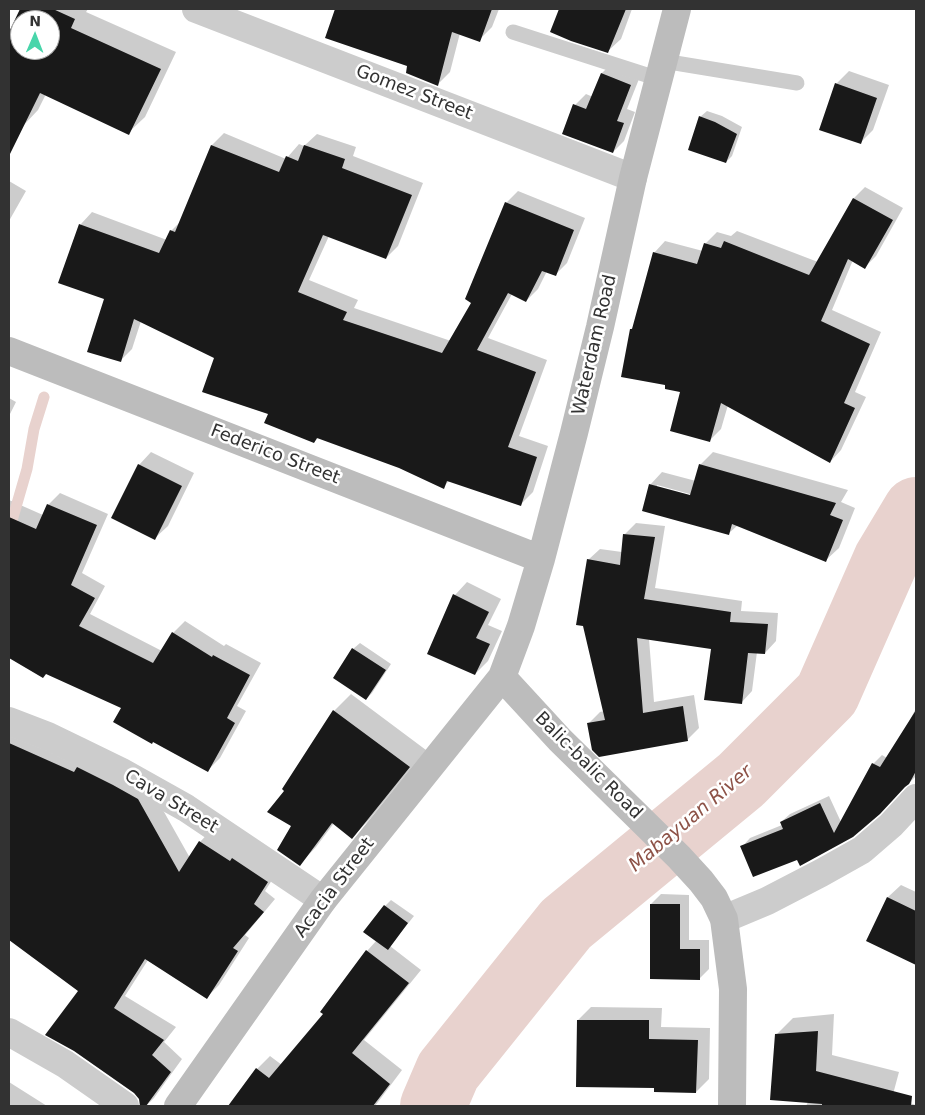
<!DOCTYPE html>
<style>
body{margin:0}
#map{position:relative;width:925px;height:1115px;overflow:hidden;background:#fff;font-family:"DejaVu Sans",sans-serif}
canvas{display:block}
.frame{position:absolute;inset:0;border:10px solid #323232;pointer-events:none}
.north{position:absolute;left:10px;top:10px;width:50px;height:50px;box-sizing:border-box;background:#fff;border:1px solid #adadad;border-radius:50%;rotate:1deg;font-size:14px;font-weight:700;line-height:20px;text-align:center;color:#323232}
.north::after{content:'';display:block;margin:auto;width:18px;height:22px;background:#48d5aa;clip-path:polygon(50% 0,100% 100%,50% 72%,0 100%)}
</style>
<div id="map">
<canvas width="925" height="1115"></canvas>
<div class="frame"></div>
<div class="north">N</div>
</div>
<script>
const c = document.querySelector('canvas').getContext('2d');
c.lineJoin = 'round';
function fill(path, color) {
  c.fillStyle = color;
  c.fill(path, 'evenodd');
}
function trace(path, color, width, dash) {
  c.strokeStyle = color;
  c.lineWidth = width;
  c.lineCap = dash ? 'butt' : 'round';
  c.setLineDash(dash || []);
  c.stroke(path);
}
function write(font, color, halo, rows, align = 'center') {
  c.font = font + ' "DejaVu Sans",sans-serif';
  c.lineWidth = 5;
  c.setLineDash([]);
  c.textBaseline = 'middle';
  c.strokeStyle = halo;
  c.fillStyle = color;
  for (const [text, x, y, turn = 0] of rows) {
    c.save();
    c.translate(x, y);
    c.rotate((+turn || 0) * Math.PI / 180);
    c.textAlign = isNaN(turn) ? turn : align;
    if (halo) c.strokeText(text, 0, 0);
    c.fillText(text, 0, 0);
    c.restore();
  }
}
const shadow = new Path2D(`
 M 22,9 L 88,9 L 86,12 L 176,52 L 145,117 L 128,133 L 46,94 L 38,110 L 22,127 L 9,120 L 9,35 ZM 20,20 L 50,20 L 50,50 L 20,50 Z
 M 336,9 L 499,9 L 492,27 L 479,40 L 460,33 L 450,72 L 438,84 L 409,65 L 326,37 Z
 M 561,9 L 632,9 L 621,39 L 608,51 L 552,32 Z
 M 613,62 L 641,74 L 627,109 L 635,112 L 624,141 L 613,152 L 575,105 L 586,94 L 593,97 L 602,73 Z
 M 849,71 L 889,85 L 873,130 L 861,142 L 836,84 Z
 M 707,111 L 722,116 L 742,127 L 732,156 L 726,162 L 700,117 Z
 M 224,133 L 286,159 L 299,144 L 304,146 L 317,134 L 356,147 L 353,156 L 423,183 L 398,246 L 386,258 L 329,236 L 309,280 L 358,300 L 354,308 L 451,341 L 473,302 L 506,203 L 518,191 L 585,218 L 567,263 L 555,275 L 547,271 L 538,289 L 526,301 L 512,294 L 488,338 L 547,360 L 519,436 L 548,446 L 533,492 L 521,504 L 450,480 L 443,487 L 400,466 L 319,437 L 314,442 L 270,413 L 215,358 L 141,321 L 132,349 L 120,361 L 105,299 L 59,282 L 81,224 L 92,212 L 167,240 L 171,231 L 181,221 L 212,145 Z
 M 9,181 L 26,191 L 9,221 Z
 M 865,187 L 903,208 L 876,256 L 865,267 L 853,260 L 832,310 L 881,332 L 855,392 L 866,397 L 841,450 L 830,462 L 728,405 L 721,429 L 710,440 L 682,391 L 667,384 L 631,329 L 635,326 L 654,253 L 665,241 L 703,251 L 705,244 L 717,232 L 731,236 L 737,231 L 818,262 L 854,198 Z
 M 9,398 L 16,402 L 9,416 Z
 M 151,452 L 194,473 L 168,526 L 155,538 L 139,465 Z
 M 713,452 L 848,490 L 841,502 L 855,508 L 839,548 L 826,560 L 738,525 L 728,534 L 650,485 L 662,472 L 696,481 L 700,465 ZM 657,485 L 697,496 L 696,498 L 657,488 Z
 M 60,493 L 108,514 L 82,573 L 105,586 L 90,614 L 162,651 L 173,633 L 185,621 L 224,646 L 226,644 L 261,663 L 237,706 L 246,711 L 220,758 L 208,770 L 120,682 L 9,619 L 9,500 L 43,515 L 48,505 Z
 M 636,523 L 665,526 L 655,588 L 742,601 L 741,611 L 778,613 L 776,641 L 765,653 L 757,652 L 752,691 L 741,703 L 712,648 L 649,639 L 654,702 L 694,695 L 699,728 L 688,739 L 600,755 L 589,723 L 600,712 L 604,711 L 588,560 L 600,549 L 622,552 L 624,535 Z
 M 467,582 L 501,599 L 488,625 L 502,631 L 488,661 L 475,674 L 455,595 Z
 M 360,643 L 391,664 L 372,693 L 366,699 L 334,678 L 353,649 Z
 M 351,694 L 426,750 L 369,820 L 352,837 L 334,823 L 316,847 L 300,864 L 286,790 L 283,789 L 334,711 Z
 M 916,708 L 916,776 L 909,783 L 798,858 L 742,847 L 750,838 L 782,825 L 781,822 L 790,814 L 829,796 L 841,822 L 873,764 L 882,755 L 887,758 L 905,730 Z
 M 9,726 L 150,787 L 190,858 L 200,842 L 212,829 L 279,869 L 265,891 L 275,899 L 245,935 L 249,938 L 219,985 L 207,997 L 148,960 L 125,996 L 176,1027 L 164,1042 L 182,1059 L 154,1098 L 146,1106 L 142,1106 L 140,1099 L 135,1092 L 79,991 L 9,938 L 9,932 L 13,926 L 9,924 Z
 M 901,885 L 916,892 L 916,964 L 867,941 L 888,897 Z
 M 661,894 L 689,895 L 689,940 L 709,940 L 709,969 L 699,979 L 651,904 Z
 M 391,900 L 414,916 L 390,946 L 421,970 L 364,1040 L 402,1070 L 375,1106 L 230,1106 L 257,1069 L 270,1056 L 282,1065 L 324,1014 L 321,1011 L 367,951 L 377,940 L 385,906 Z
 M 591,1007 L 662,1008 L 661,1027 L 710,1028 L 709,1079 L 696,1092 L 655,1086 L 578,1020 Z
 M 834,1014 L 832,1055 L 899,1072 L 892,1098 L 916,1105 L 916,1106 L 806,1106 L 808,1102 L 776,1035 L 793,1018 Z
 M 9,1082 L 47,1106 L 9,1106 Z`);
const stream = new Path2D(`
 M 9,531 L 27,469 L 34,429 L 44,397`);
const river = new Path2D(`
 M 433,1106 L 448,1071 L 566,924 L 741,780 L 827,694 L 886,560 L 916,510`);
const building = new Path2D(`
 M 20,9 L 53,9 L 75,19 L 71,28 L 161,69 L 129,135 L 40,93 L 9,156 L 9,32 ZM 20,20 L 50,20 L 50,50 L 20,50 Z
 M 335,9 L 492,9 L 480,42 L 452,32 L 438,86 L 406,73 L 407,66 L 325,38 Z
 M 559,9 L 626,9 L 608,53 L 571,41 L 550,32 Z
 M 601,73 L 631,85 L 617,121 L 624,123 L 613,153 L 562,134 L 573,104 L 586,109 Z
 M 835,83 L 877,98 L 861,144 L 819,130 Z
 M 699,116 L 715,122 L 737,134 L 726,163 L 688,150 Z
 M 211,145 L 279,172 L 286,156 L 298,161 L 304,145 L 345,159 L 342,168 L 412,195 L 386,259 L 323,235 L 298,292 L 347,312 L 343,320 L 442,353 L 471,303 L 465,299 L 505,202 L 574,230 L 556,276 L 542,271 L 526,302 L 508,293 L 477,350 L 536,372 L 508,447 L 537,457 L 521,506 L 447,481 L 444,489 L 399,468 L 317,438 L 314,443 L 264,423 L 268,414 L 202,392 L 214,358 L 134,319 L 121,362 L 87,352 L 104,299 L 58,283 L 79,224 L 159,253 L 170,230 L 175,232 Z
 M 853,198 L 893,220 L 865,269 L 848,259 L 821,321 L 870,344 L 844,403 L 855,408 L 830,463 L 721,403 L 710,442 L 670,431 L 680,392 L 665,389 L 665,385 L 621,377 L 630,329 L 632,329 L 653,252 L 697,264 L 704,243 L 721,248 L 724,241 L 809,275 Z
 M 138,464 L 182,486 L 155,540 L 111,518 Z
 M 699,464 L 836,503 L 830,515 L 843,520 L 826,562 L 732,524 L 729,535 L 642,511 L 649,484 L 690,495 Z
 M 47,504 L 97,525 L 71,585 L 95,598 L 79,626 L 153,663 L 172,632 L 212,657 L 213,655 L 250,675 L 227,718 L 235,723 L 208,772 L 153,742 L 152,744 L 113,722 L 121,708 L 46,674 L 43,678 L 9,658 L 9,517 L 36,529 Z
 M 623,534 L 655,537 L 644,599 L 731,612 L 730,622 L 768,624 L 765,654 L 748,653 L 742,704 L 704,700 L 711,649 L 637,638 L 643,713 L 683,706 L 688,741 L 599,757 L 592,750 L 587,723 L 605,720 L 583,626 L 576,625 L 587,559 L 620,565 Z
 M 453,594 L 489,612 L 476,638 L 490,644 L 475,675 L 427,654 Z
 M 352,648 L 386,670 L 366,700 L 333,678 Z
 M 333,710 L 410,767 L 352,839 L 332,823 L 300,866 L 277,850 L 291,826 L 267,812 L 284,791 L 282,789 Z
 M 916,710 L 916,771 L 909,784 L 905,787 L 880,814 L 853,837 L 800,866 L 797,860 L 753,877 L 740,846 L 783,829 L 780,822 L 820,803 L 834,833 L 872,763 L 880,767 Z
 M 9,743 L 74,772 L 77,767 L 113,785 L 138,799 L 179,872 L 199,841 L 230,861 L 232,858 L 268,882 L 254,904 L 264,912 L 233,948 L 238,951 L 207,999 L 145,959 L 114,1008 L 164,1040 L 152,1055 L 171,1072 L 146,1106 L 140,1106 L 139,1099 L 134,1093 L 74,1051 L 45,1035 L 78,991 L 9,940 Z
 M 887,897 L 916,911 L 916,965 L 866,941 Z
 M 650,904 L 680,904 L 680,949 L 700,949 L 700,980 L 650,979 Z
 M 384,905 L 408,923 L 388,950 L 363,932 Z
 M 366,950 L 409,983 L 352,1053 L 390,1084 L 373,1106 L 228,1106 L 256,1068 L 269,1078 L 323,1014 L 320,1012 Z
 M 577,1020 L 649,1020 L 649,1039 L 698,1040 L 696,1093 L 654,1092 L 654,1088 L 576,1087 Z
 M 818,1031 L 816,1071 L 912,1096 L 911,1106 L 822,1106 L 822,1104 L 770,1100 L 775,1034 Z`);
const lane = new Path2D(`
 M 513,32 L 659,79
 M 663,61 L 797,83`);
const street = new Path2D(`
 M 196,9 L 633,178
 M 9,721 L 48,736 L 79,751 L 120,771 L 186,808 L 323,900
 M 724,919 L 767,901 L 821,873 L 862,850 L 891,825 L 916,798
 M 9,1032 L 65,1064 L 125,1106`);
const secondary = new Path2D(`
 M 9,351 L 541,559
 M 502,677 L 560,740 L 679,857 L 701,881 L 714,898 L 724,919 L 733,989 L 732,1106
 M 178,1106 L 323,900 L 502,677 L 521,626 L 541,559 L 574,433 L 600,327 L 633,178 L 677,9`);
const streetNames = [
 ["Gomez Street",414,93,21],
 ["Waterdam Road",595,345,-77],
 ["Federico Street",275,455,21],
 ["Balic-balic Road",588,766,45],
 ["Cava Street",171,802,31],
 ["Acacia Street",335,888,-53]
];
const waterNames = [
 ["Mabayuan River",691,819,-40]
];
fill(shadow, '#0003');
trace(stream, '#e8d2ce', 11);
trace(river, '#e8d2ce', 66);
fill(building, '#191919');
trace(lane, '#ccc', 15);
trace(street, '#ccc', 28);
trace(secondary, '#bcbcbc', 28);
write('18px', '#323232', '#fff', streetNames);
write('italic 19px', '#8d5247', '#fff', waterNames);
</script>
